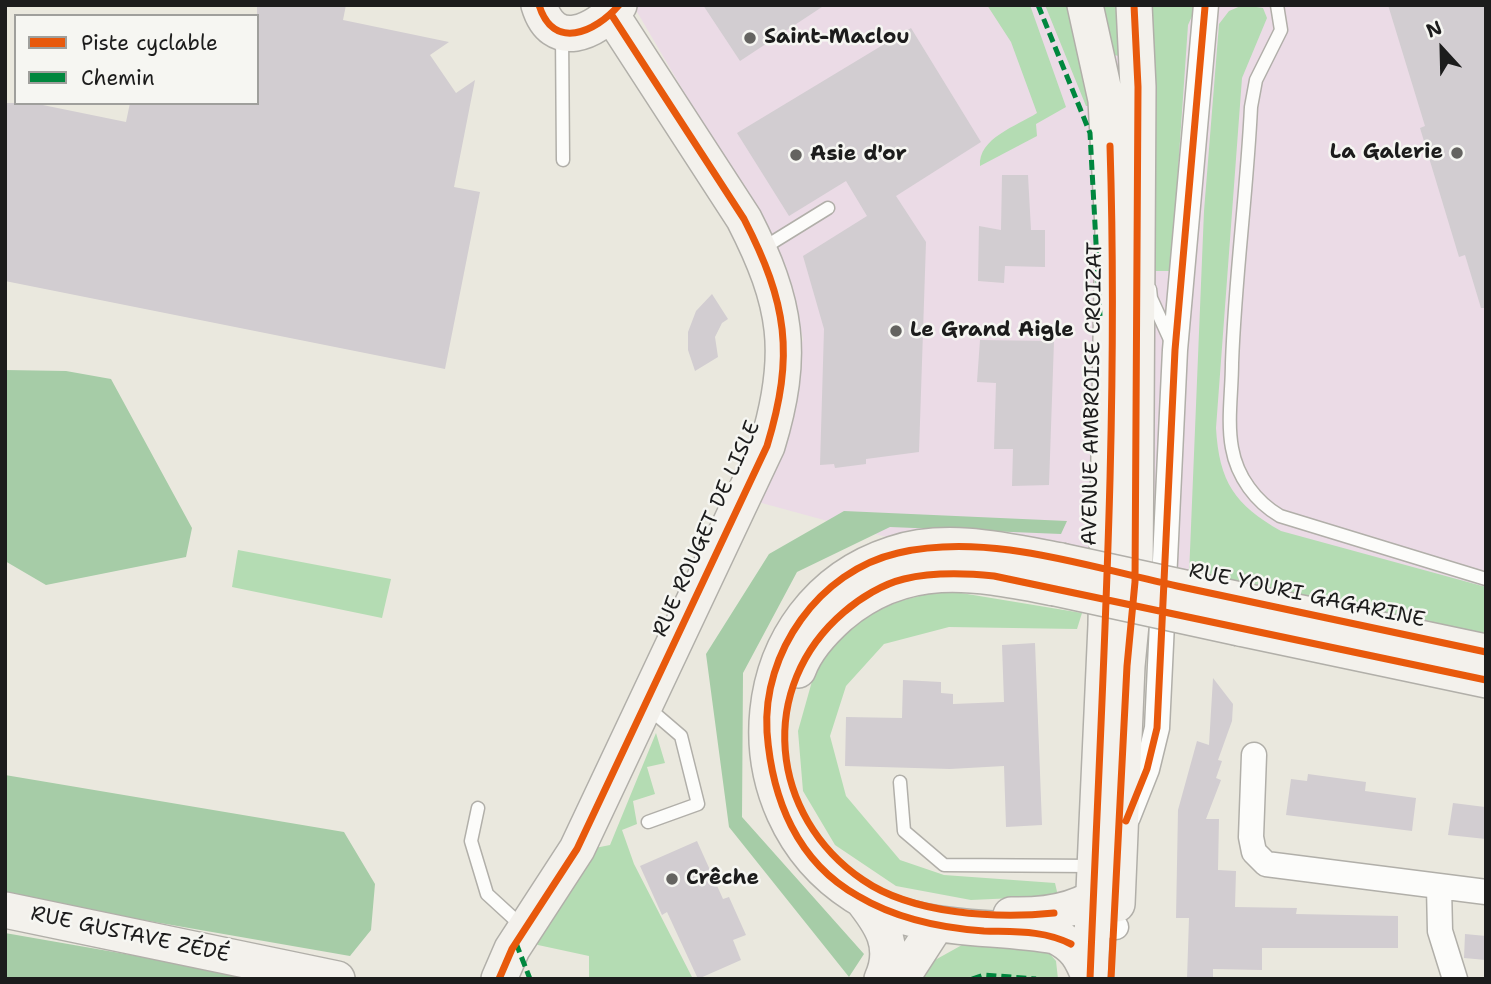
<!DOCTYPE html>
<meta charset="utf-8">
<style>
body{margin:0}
#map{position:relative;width:1491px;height:984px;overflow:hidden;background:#eae8de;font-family:"Shantell Sans",sans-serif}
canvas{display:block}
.frame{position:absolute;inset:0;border:7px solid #1c1c1c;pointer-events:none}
.legend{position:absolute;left:14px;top:14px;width:245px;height:91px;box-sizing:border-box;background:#f6f6f2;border:2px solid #9f9f9c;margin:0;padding:9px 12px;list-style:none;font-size:21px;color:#1c1c1c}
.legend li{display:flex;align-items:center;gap:14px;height:35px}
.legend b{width:35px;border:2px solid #9f9f9c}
.north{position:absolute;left:1407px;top:14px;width:70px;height:70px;-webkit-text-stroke:5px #f6f6f2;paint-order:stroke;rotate:338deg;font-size:19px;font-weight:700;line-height:28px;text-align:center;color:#1c1c1c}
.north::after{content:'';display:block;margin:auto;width:24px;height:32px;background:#1c1c1c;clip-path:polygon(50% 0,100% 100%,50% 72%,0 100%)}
</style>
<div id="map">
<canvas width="1491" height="984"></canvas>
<div class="frame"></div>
<ul class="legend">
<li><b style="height:9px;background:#e8590c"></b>Piste cyclable</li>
<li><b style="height:9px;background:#00873e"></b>Chemin</li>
</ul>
<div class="north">N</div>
</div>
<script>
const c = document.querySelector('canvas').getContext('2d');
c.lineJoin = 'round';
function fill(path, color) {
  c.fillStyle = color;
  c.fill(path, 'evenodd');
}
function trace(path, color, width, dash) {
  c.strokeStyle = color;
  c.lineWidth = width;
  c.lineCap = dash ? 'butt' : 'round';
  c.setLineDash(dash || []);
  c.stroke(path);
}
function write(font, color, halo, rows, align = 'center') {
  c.font = font + ' "Shantell Sans",sans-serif';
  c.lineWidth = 5;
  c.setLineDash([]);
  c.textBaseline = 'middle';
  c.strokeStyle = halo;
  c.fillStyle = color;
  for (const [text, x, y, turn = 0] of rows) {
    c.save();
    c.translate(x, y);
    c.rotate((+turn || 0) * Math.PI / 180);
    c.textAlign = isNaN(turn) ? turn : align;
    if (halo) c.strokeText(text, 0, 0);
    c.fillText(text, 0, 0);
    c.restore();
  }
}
const built = new Path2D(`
 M 633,5 L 1486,5 L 1486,654 L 923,547 L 758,502 L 803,339 L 786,266 Z`);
const green = new Path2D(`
 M 987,5 L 1030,5 L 1066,107 L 1036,124 L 1037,136 L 980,166 C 978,138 1017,126 1037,113 L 1011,42 Z
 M 1045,5 L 1070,5 L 1089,106 L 1086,106 Z
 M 1101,5 L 1121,5 L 1119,56 L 1114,55 Z
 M 1144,5 L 1197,5 L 1188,25 L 1171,271 L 1154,271 Z
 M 1243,5 L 1263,8 L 1267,18 L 1242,78 L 1216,428 C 1219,482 1235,505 1281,531 L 1486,587 L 1486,637 L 1189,575 L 1204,211 L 1219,24 L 1229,11 Z
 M 238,550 L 391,579 L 382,618 L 232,587 Z
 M 943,590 L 1082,613 L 1077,629 L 949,627 L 884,644 L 846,686 L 830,736 L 846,796 L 900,860 L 944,875 L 1055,883 L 1058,896 L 971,900 L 896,886 L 835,845 L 803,791 L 798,731 L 816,667 L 853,622 L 900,601 Z
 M 656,733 L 665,763 L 647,767 L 655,794 L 633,801 L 637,824 L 622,830 L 634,864 L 693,979 L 589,979 L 589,956 L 538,945 L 534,941 L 595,848 L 610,845 Z
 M 962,945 L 1043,946 L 1056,961 L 1058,979 L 921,979 L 935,960 Z`);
const forest = new Path2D(`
 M 5,370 L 66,371 L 111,379 L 192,528 L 186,557 L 46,585 L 5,561 Z
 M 844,511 L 1067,521 L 1061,534 L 890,527 L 797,572 L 743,673 L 742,817 L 864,954 L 849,977 L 729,827 L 706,654 L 769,554 Z
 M 5,775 L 344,832 L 375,884 L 371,930 L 350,956 L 5,896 Z
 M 5,933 L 269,979 L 5,979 Z`);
const building = new Path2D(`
 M 257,5 L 346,5 L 343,20 L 449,42 L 430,55 L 456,93 L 475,80 L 454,187 L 480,192 L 445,369 L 5,281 L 5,103 L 33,103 L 126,122 L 130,103 L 257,103 Z
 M 703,5 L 825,5 L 740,61 Z
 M 1388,5 L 1486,5 L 1486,308 L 1481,308 L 1465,255 L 1459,257 L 1420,128 L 1425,126 Z
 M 911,28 L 981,142 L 896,196 L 926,242 L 919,452 L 866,459 L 866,464 L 835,468 L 834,464 L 820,465 L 824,329 L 803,256 L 867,216 L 846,181 L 789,216 L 737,133 Z
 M 1002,175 L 1028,175 L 1031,230 L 1045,230 L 1045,267 L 1005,266 L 1004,283 L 978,281 L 979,226 L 1001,230 Z
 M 712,294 L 728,319 L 722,323 L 715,337 L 718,357 L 695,371 L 688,350 L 688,332 L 696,311 Z
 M 980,340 L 1054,341 L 1049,485 L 1012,486 L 1013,449 L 994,449 L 996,383 L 977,382 Z
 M 1035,643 L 1042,825 L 1006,827 L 1004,766 L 950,769 L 845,766 L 846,717 L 902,718 L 903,680 L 941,682 L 941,693 L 953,694 L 953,704 L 1004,702 L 1002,645 Z
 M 1213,678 L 1233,704 L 1232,721 L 1218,760 L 1222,761 L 1216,778 L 1221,780 L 1206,819 L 1219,819 L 1218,870 L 1236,871 L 1235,907 L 1297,908 L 1296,914 L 1398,916 L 1398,948 L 1262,948 L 1262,970 L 1213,969 L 1213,979 L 1187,979 L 1189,918 L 1176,918 L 1178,810 L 1197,741 L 1209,745 Z
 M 1308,774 L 1366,782 L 1365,791 L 1416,798 L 1412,831 L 1286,815 L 1291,779 L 1307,781 Z
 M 1453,803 L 1485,807 L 1486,839 L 1448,835 Z
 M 697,841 L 723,899 L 729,897 L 746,935 L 733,940 L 741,960 L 698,979 L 667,912 L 662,915 L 640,866 Z
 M 1465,934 L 1486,936 L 1486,960 L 1464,958 Z`);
const lane = new Path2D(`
 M 1277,5 L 1281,30 L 1256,80 L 1251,107 C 1247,192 1235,277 1232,363 C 1232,391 1227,421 1232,448 C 1237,477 1256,502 1280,516 L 1486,579
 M 562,34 L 563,160
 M 760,250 L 828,208
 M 1150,289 L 1151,298 L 1172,344
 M 646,706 L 681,736 L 698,804 L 648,822
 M 900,782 L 904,831 L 944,865 L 1094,866
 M 478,808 L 471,841 L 487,894 L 523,927`);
const street = new Path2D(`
 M 1254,755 L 1251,837 L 1254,852 L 1266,864 L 1486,892
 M 1128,817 L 1147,769 L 1157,728 L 1175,350 L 1206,5
 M 1439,887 L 1440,931 L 1455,979
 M 1094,901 C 1098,917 1099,924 1116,927`);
const secondary = new Path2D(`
 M 539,5 C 553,52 595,33 619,5
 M 1085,5 L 1106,100 L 1113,228 L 1106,625 L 1090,979
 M 1061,561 C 1007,551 947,536 893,554 C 741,603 724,811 855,895 C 916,934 988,924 1055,936 C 1076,946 1082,958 1090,979
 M 1245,601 L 1486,652
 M 1239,628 L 1486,680
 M 798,670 C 806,648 822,631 840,615 C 908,558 976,573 1055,588
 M 861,898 C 881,923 897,946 882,979
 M 1117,904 L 1127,666 L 1135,582 L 1138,87 L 1134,5
 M 5,910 L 337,979
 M 1011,915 C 1045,916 1083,911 1109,886
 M 499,979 L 512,949 L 577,849 L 767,446 C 795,354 787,303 744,219 L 611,14
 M 901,979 L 936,925`);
const secondaryBridge = new Path2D(`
 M 1061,561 L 1245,601
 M 1055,588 L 1239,628`);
const quiet = new Path2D(`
 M 1038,5 L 1090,133 L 1100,316
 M 516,943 L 530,979
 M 972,979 L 984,975 L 1036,979`);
const cycleway = new Path2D(`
 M 539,5 C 553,51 595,33 619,5
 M 1126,821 L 1147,769 L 1157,728 L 1175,350 L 1205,7
 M 1054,913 C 996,919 912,914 863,880 C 769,816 756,687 844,612 C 860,598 883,584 904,579 C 933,572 964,573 994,576 L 1486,680
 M 1071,944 C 1043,930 1015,932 984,931 C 941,928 895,918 858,896 C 797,862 772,799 767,732 C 762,653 819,571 898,553 C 989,532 1088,567 1177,586 C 1280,608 1383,630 1486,652
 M 499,979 L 512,949 L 577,849 L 767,446 C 795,354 787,303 744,219 L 611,14
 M 1090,979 C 1101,701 1119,423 1110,146
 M 1111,979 L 1127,666 L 1135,582 L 1138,87 L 1134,5`);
const markers = [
 [750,38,7,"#646360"],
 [1457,153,7,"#646360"],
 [796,155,7,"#646360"],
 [896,331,7,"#646360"],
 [672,879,7,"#646360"]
];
const poiNames = [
 ["Saint-Maclou",764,38],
 ["La Galerie",1443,153,"right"],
 ["Asie d'or",810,155],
 ["Le Grand Aigle",910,331],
 ["Crêche",686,879]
];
const streetNames = [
 ["AVENUE AMBROISE CROIZAT",1093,394,-89],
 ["RUE ROUGET DE LISLE",707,529,-66],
 ["RUE YOURI GAGARINE",1307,596,12],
 ["RUE GUSTAVE ZÉDÉ",130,935,12]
];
fill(built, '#ebdbe6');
fill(green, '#b4dcb3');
fill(forest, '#a6cca7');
fill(building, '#d2cdd1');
trace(lane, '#b1afa9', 15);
trace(street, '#b1afa9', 27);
trace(secondary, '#b1afa9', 38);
trace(lane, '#fcfcfa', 12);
trace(street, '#fcfcfa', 24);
trace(secondary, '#f3f1ec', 35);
trace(secondaryBridge, '#b1afa9', 38, []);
trace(secondaryBridge, '#f3f1ec', 35);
trace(quiet, '#00873e', 5, [10, 5]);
trace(cycleway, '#e8590c', 7);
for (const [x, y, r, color] of markers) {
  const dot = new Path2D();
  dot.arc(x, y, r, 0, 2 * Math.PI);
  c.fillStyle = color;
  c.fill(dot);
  trace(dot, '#f6f6f2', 2.5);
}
write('bold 21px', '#1c1c1c', '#f6f6f2', poiNames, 'left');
write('21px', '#1c1c1c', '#f6f6f2', streetNames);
</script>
